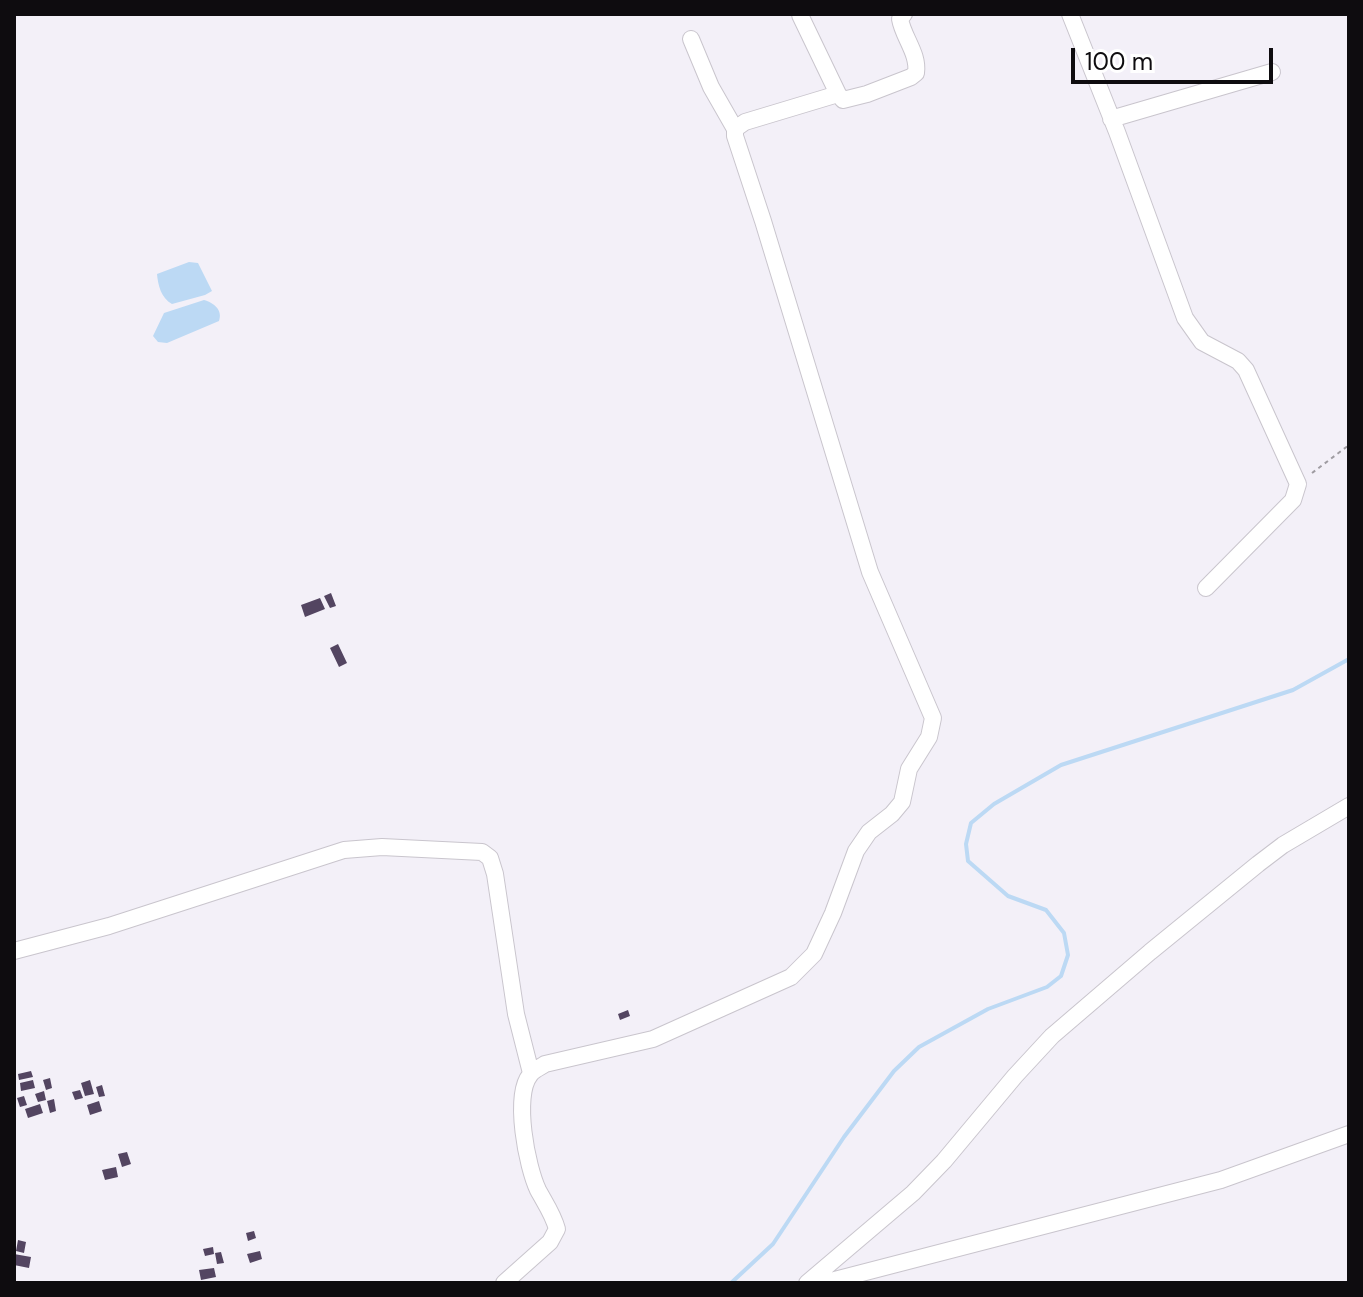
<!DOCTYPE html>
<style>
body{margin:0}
#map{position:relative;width:1363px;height:1297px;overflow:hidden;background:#f3f0f8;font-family:"DM Sans",sans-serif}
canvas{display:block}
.frame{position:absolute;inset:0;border:16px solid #0e0c0f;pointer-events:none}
.scale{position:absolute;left:1071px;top:48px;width:202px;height:36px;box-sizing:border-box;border:4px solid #0e0c0f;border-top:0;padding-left:10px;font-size:24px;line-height:28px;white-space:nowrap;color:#0e0c0f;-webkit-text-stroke:6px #fff;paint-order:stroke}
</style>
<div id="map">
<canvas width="1363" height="1297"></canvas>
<div class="frame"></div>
<div class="scale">100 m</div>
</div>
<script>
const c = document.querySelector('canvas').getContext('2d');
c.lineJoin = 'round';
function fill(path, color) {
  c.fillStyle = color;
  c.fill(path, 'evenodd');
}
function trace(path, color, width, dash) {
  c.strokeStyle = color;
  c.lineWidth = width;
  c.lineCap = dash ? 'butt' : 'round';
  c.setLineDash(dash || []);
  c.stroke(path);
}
const water = new Path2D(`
 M 189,262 L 198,263 L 212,291 L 205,295 L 172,304 C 161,298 158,285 157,274 Z
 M 204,300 C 214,303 223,310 219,321 L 167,343 L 158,342 L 153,336 L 164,313 Z`);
const stream = new Path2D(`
 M 731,1283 L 773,1244 L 844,1137 L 894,1071 L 919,1047 L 988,1009 L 1047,987 L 1061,976 L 1068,955 L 1064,933 L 1046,910 L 1008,896 L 968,861 L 966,844 L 971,823 L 994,804 L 1061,765 L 1293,690 L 1349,659`);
const building = new Path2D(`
 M 331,593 L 336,606 L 330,608 L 324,596 Z
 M 320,598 L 325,609 L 305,617 L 301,605 Z
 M 338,644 L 347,663 L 339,667 L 330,648 Z
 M 628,1010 L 630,1016 L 620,1020 L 618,1014 Z
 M 31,1071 L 33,1077 L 19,1080 L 18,1074 Z
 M 50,1078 L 52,1088 L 46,1090 L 43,1080 Z
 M 33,1080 L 35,1088 L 21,1091 L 20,1083 Z
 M 90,1080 L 94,1094 L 85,1096 L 81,1083 Z
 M 102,1085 L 105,1096 L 99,1097 L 96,1087 Z
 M 80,1090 L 83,1098 L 75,1100 L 72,1092 Z
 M 44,1091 L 46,1100 L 38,1102 L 35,1094 Z
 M 24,1096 L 27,1105 L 20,1107 L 17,1098 Z
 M 54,1099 L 56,1111 L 50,1113 L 47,1101 Z
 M 99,1101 L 102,1111 L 90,1115 L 87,1105 Z
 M 40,1104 L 43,1113 L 28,1118 L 25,1109 Z
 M 127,1152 L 131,1164 L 122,1167 L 118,1154 Z
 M 116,1167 L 118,1177 L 105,1180 L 102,1170 Z
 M 254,1231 L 256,1238 L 248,1241 L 246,1233 Z
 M 18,1240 L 26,1242 L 24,1253 L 16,1251 Z
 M 213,1247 L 214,1254 L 205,1256 L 203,1249 Z
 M 260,1251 L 262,1259 L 250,1263 L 247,1254 Z
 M 221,1252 L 224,1263 L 217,1264 L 215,1253 Z
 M 14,1254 L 31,1257 L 29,1268 L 14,1265 Z
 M 214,1268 L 216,1277 L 201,1280 L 199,1270 Z`);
const path = new Path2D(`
 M 1312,473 L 1349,445`);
const minor = new Path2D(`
 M 1070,14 L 1117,132 L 1185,318 L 1202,342 L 1238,361 L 1246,370 L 1298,484 L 1293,500 L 1206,588
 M 800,15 L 838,94 L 843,100 L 867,94 L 911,77 L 916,73 C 919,54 903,37 900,19 L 904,14
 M 691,39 L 711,87 L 735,129
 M 1111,119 L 1272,72
 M 14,951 L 109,926 L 344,850 L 382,847 L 482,852 L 490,858 L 495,874 L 516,1014 L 531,1073
 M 504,1283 L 550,1242 L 557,1229 C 553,1214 545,1203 538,1190 C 527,1167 513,1096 530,1075 C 533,1070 541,1067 545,1064 L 653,1039 L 791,977 L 814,954 L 833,913 L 856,851 L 869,832 L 892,814 L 902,802 L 909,769 L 929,737 L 933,718 L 870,572 L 763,221 L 735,136 L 735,129 L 745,122 L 838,94
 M 807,1283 L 913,1193 L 944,1161 L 1015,1076 L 1052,1036 L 1150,952 L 1258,864 L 1283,845 L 1349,806
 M 823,1283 L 1221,1180 L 1349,1134`);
fill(water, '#bcd9f4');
trace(stream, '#bcd9f4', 4);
fill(building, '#534561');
trace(minor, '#c9c5cd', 18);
trace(path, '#9f9ca2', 2, [4, 4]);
trace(minor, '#fff', 16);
</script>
